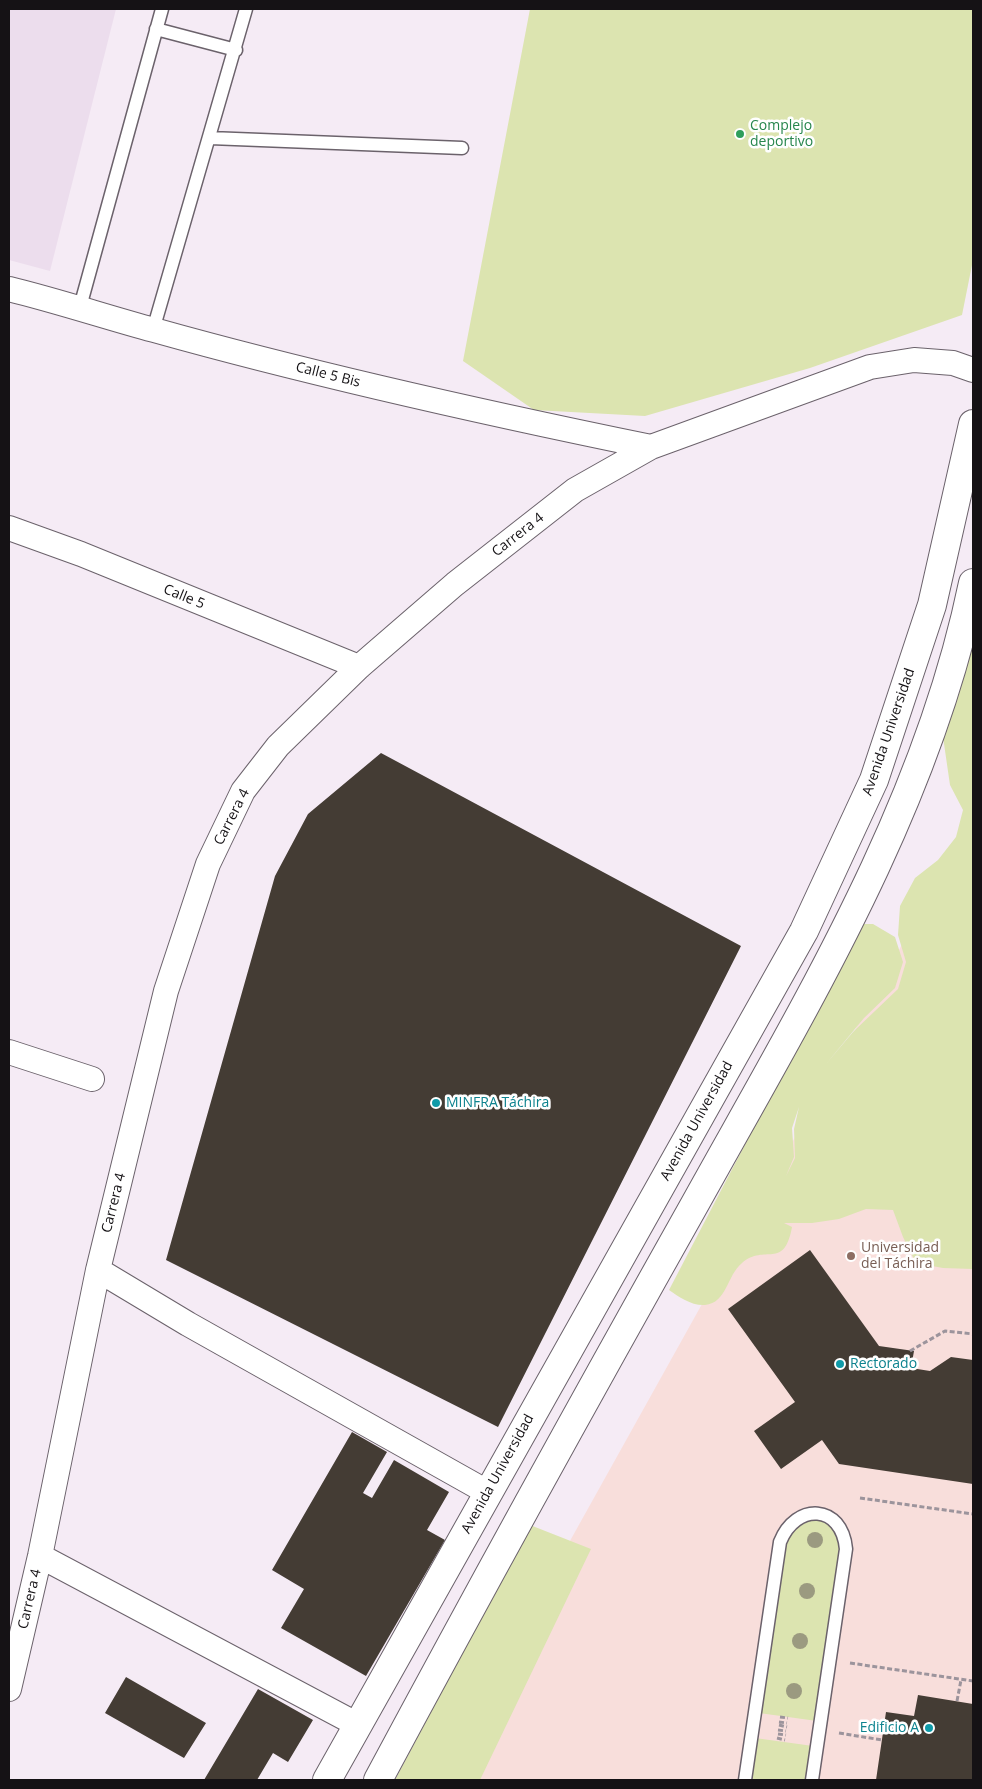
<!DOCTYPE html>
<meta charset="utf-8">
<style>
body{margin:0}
#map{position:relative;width:982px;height:1789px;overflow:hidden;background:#f5ebf5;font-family:"Open Sans",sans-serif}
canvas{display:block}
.frame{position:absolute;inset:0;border:10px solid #151215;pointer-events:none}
</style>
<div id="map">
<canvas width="982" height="1789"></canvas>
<div class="frame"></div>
</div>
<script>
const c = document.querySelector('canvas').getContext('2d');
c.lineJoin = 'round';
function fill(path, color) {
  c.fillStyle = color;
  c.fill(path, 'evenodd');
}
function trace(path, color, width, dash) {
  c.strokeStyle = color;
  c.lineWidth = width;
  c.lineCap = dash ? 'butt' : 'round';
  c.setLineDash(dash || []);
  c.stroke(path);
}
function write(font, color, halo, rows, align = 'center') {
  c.font = font + ' "Open Sans",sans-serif';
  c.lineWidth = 5;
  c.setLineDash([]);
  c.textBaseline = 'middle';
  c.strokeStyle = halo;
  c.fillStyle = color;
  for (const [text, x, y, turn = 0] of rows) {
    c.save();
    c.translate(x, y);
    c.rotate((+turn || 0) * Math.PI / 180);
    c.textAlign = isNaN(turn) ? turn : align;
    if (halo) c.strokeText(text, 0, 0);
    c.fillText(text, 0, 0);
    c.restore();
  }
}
const built = new Path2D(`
 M 9,9 L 116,9 L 50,271 L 9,260 Z`);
const education = new Path2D(`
 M 973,804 L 973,1780 L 426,1780 L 561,1557 L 896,956 Z`);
const green = new Path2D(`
 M 530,9 L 973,9 L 973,260 L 962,315 L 810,368 L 645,416 L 534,410 L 463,361 Z
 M 973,620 L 973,1269 L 943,1268 L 916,1263 L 903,1237 L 893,1210 L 866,1209 L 839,1219 L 812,1223 L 784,1223 L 792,1227 C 784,1271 765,1243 742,1263 C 727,1275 727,1303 705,1305 C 692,1306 679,1297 669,1290 L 847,949 L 862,924 L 873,924 L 895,937 L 903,962 L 895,988 L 864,1018 L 826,1064 L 853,1032 L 898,989 L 906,962 L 898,935 L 900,906 L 915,878 L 938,860 L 956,837 L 963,810 L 950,785 L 942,730 ZM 799,1107 L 794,1129 L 795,1158 L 786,1176 L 794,1157 L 792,1128 Z
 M 805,1518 L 828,1521 L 836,1530 L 842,1553 L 817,1721 L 759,1713 L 784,1543 L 789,1532 Z
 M 530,1525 L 591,1549 L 480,1780 L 395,1780 Z
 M 755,1738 L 813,1746 L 808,1780 L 749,1780 Z`);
const building = new Path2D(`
 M 381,753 L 741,946 L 498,1427 L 166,1260 L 275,876 L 308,814 Z
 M 810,1250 L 879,1346 L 914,1351 L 911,1368 L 930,1371 L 951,1357 L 973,1360 L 973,1484 L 839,1464 L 822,1440 L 781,1469 L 754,1431 L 795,1402 L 728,1309 Z
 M 352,1432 L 387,1452 L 363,1493 L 372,1498 L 394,1460 L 449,1492 L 427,1530 L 445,1540 L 366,1676 L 281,1628 L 304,1589 L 272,1570 Z
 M 126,1677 L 206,1723 L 184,1758 L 105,1713 Z
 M 258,1689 L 313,1720 L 288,1762 L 273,1753 L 257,1780 L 204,1780 Z
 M 918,1695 L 973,1704 L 973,1780 L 876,1780 L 886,1712 L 914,1716 Z`);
const path = new Path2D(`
 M 910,1351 L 945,1331 L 973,1334
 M 860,1498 L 973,1514
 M 850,1663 L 973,1681
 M 957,1701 L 961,1680
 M 780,1717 L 788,1718
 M 779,1722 L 787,1723
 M 779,1725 L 787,1727
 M 778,1730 L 786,1731
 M 839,1733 L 882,1740
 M 778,1734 L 786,1735
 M 777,1738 L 785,1740`);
const service = new Path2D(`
 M 156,29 L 236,50
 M 210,138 L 462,148
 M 80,307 L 162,9
 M 153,330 L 246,9
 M 745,1780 L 780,1542 C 796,1502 842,1504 846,1549 L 812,1780`);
const minor = new Path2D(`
 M 9,289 C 58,301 106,317 154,330 C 318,376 485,413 651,447
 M 9,528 L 81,554 L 359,667
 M 9,1052 L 92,1079
 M 98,1270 L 188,1324 L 487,1492
 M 40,1556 L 358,1725
 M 9,1689 L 40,1556 L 98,1270 L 166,991 L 208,864 L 243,791 L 278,746 L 359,667 L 455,584 L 575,490 L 651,447 L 870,367 L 914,360 L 953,363 L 973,370`);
const tertiary = new Path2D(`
 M 327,1780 L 804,931 L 874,780 L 932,605 L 973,424
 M 378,1780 C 482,1586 588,1394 696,1202 C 806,1004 927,807 973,583`);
const trees = [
 [815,1540],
 [807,1591],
 [800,1641],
 [794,1691]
];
const markers = [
 [740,134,5,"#2e9e5b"],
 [436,1103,5,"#0f9aa8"],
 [851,1256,5,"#8d6e63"],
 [840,1364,5,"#0f9aa8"],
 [929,1728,5,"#0f9aa8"]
];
const leisureNames = [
 ["Complejo",750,126],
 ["deportivo",750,142]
];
const streetNames = [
 ["Calle 5 Bis",328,375,14],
 ["Carrera 4",518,535,-38],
 ["Calle 5",184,597,22],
 ["Avenida Universidad",889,732,-71],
 ["Carrera 4",232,817,-63],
 ["Avenida Universidad",697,1121,-61],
 ["Carrera 4",114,1203,-76],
 ["Avenida Universidad",498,1474,-61],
 ["Carrera 4",30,1599,-77]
];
const cultureNames = [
 ["MINFRA Táchira",446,1103],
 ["Rectorado",850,1364],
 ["Edificio A",919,1728,"right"]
];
const educationNames = [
 ["Universidad",861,1248],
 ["del Táchira",861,1264]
];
fill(built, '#ecdded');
fill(education, '#f8dedb');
fill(green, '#dce4b0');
fill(building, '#443c34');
trace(service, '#6b626b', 15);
trace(minor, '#6b626b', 26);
trace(tertiary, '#6b626b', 30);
trace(path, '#9c949c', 3, [5, 2.5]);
trace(service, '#fff', 12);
trace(minor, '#fff', 24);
trace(tertiary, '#fff', 28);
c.fillStyle = '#9b9a80';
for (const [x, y] of trees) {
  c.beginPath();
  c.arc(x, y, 8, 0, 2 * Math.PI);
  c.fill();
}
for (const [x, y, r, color] of markers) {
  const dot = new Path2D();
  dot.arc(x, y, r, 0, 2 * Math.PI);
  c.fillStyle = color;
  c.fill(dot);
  trace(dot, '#fff', 2);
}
write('14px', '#27864d', '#fff', leisureNames, 'left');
write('14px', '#151215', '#fff', streetNames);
write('14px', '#0d838f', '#fff', cultureNames, 'left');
write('14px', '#785e54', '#fff', educationNames, 'left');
</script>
